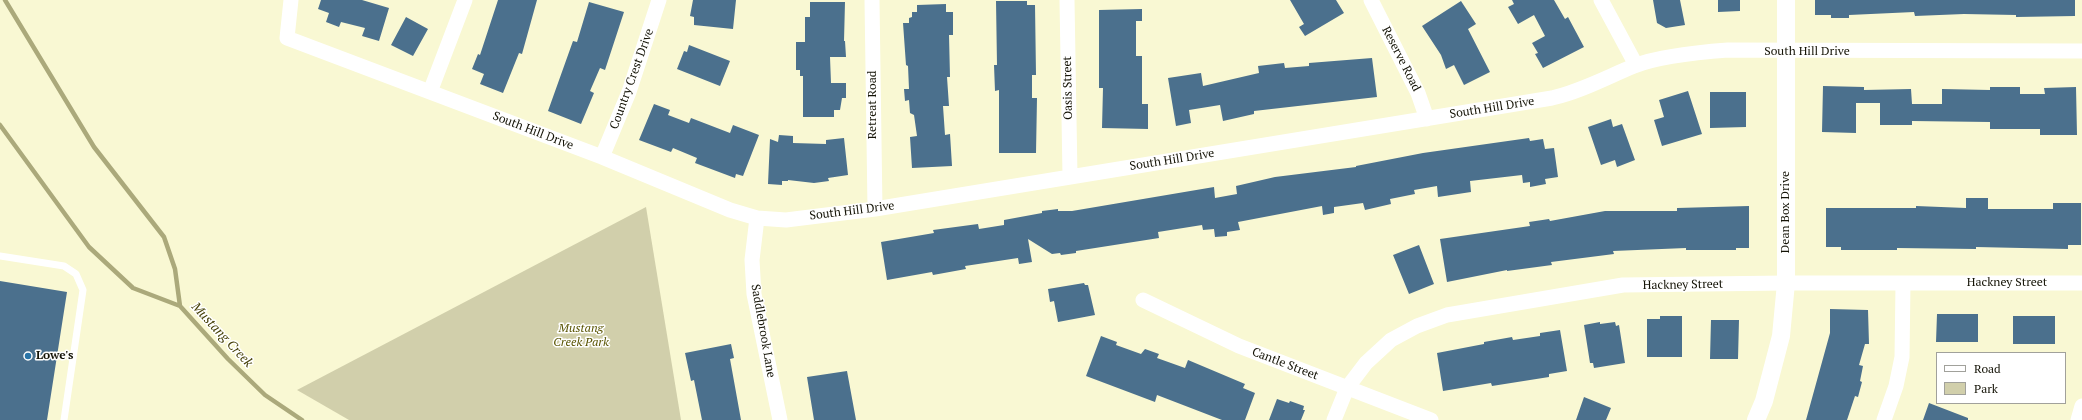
<!DOCTYPE html>
<style>
body{margin:0}
#map{position:relative;width:2082px;height:420px;overflow:hidden;background:#f9f8d3;font-family:"PT Serif",serif}
canvas{display:block}
.legend{position:absolute;left:1936px;top:352px;width:130px;height:52px;box-sizing:border-box;background:#fff;border:1px solid #a1a19b;margin:0;padding:5px 7px;list-style:none;font-size:12px;color:#141306}
.legend li{display:flex;align-items:center;gap:8px;height:20px}
.legend b{width:20px;border:1px solid #a1a19b}
</style>
<div id="map">
<canvas width="2082" height="420"></canvas>
<ul class="legend">
<li><b style="height:5px;background:#fff"></b>Road</li>
<li><b style="height:11px;background:#d1cfab"></b>Park</li>
</ul>
</div>
<script>
const c = document.querySelector('canvas').getContext('2d');
c.lineJoin = 'round';
function fill(path, color) {
  c.fillStyle = color;
  c.fill(path, 'evenodd');
}
function trace(path, color, width, dash) {
  c.strokeStyle = color;
  c.lineWidth = width;
  c.lineCap = dash ? 'butt' : 'round';
  c.setLineDash(dash || []);
  c.stroke(path);
}
function write(font, color, halo, rows, align = 'center') {
  c.font = font + ' "PT Serif",serif';
  c.lineWidth = 3;
  c.setLineDash([]);
  c.textBaseline = 'middle';
  c.strokeStyle = halo;
  c.fillStyle = color;
  for (const [text, x, y, turn = 0] of rows) {
    c.save();
    c.translate(x, y);
    c.rotate((+turn || 0) * Math.PI / 180);
    c.textAlign = isNaN(turn) ? turn : align;
    if (halo) c.strokeText(text, 0, 0);
    c.fillText(text, 0, 0);
    c.restore();
  }
}
const green = new Path2D(`
 M 646,207 L 681,420 L 349,420 L 297,390 Z`);
const stream = new Path2D(`
 M 5,0 L 94,147 L 164,237 L 175,269 L 180,306
 M 0,125 L 89,247 L 133,288 L 180,306 L 228,359 L 265,395 L 302,420`);
const building = new Path2D(`
 M 321,0 L 362,0 L 389,8 L 379,41 L 362,36 L 365,28 L 341,22 L 339,27 L 326,22 L 329,13 L 318,9 Z
 M 498,0 L 537,0 L 522,54 L 519,53 L 503,93 L 480,84 L 484,74 L 472,69 L 478,54 L 480,55 Z
 M 693,0 L 736,0 L 733,29 L 694,25 L 694,17 L 690,16 Z
 M 1290,0 L 1336,0 L 1344,13 L 1305,36 L 1299,27 L 1304,24 Z
 M 1512,0 L 1554,0 L 1565,19 L 1568,17 L 1584,47 L 1543,68 L 1535,54 L 1538,53 L 1532,43 L 1545,36 L 1534,15 L 1518,24 L 1508,7 L 1514,4 Z
 M 1653,0 L 1680,0 L 1685,25 L 1666,28 L 1657,23 Z
 M 1718,0 L 1740,0 L 1740,11 L 1718,12 Z
 M 1815,0 L 2075,0 L 2075,16 L 2016,17 L 2016,15 L 1964,14 L 1915,16 L 1914,12 L 1849,15 L 1849,18 L 1831,18 L 1831,15 L 1815,15 Z
 M 996,1 L 1027,1 L 1027,5 L 1035,5 L 1036,75 L 1032,75 L 1032,98 L 1037,98 L 1036,153 L 999,153 L 999,90 L 995,91 L 994,65 L 997,65 Z
 M 1461,1 L 1476,24 L 1468,29 L 1490,72 L 1464,85 L 1454,65 L 1446,69 L 1441,55 L 1422,26 Z
 M 589,2 L 624,12 L 605,70 L 600,68 L 590,91 L 594,93 L 581,124 L 548,111 L 573,41 L 577,42 Z
 M 810,2 L 845,2 L 844,41 L 845,41 L 846,57 L 830,57 L 831,83 L 846,83 L 846,98 L 842,98 L 840,110 L 834,110 L 834,117 L 803,117 L 803,76 L 800,76 L 800,70 L 796,70 L 796,42 L 805,42 L 805,17 L 810,17 Z
 M 946,4 L 946,12 L 953,12 L 953,35 L 949,35 L 950,77 L 947,77 L 949,106 L 943,106 L 945,135 L 950,134 L 952,166 L 912,168 L 910,137 L 917,136 L 914,115 L 910,113 L 909,100 L 905,101 L 904,89 L 909,89 L 908,66 L 906,65 L 903,23 L 909,23 L 909,18 L 912,17 L 912,12 L 917,12 L 917,5 Z
 M 1142,9 L 1142,21 L 1136,21 L 1136,56 L 1142,56 L 1142,104 L 1148,104 L 1148,129 L 1102,128 L 1103,88 L 1099,88 L 1099,10 Z
 M 406,17 L 428,29 L 413,56 L 391,45 Z
 M 689,45 L 730,61 L 720,86 L 677,69 L 684,51 L 687,52 Z
 M 1372,58 L 1377,97 L 1254,111 L 1254,114 L 1223,121 L 1220,105 L 1189,110 L 1191,123 L 1176,126 L 1168,78 L 1201,73 L 1203,86 L 1259,73 L 1258,66 L 1284,63 L 1285,68 L 1309,66 L 1309,63 Z
 M 1823,86 L 1864,87 L 1864,90 L 1911,89 L 1912,104 L 1942,104 L 1942,89 L 1990,90 L 1990,87 L 2020,87 L 2020,94 L 2045,94 L 2044,88 L 2076,87 L 2077,135 L 2040,135 L 2040,129 L 1990,129 L 1990,122 L 1912,121 L 1912,125 L 1880,125 L 1880,103 L 1856,103 L 1856,133 L 1822,132 Z
 M 1688,91 L 1702,134 L 1662,146 L 1654,120 L 1664,117 L 1659,100 Z
 M 1710,92 L 1746,92 L 1746,127 L 1710,128 Z
 M 654,104 L 670,110 L 668,115 L 689,123 L 691,118 L 730,133 L 733,125 L 759,135 L 743,176 L 736,174 L 735,178 L 695,163 L 697,158 L 673,148 L 671,152 L 639,140 Z
 M 1611,119 L 1613,127 L 1622,124 L 1635,160 L 1617,167 L 1615,160 L 1601,165 L 1588,127 Z
 M 779,135 L 793,136 L 793,143 L 826,144 L 826,140 L 844,138 L 848,175 L 828,178 L 829,181 L 814,183 L 788,180 L 788,181 L 782,181 L 782,185 L 768,184 L 770,139 L 778,142 Z
 M 1529,138 L 1530,141 L 1543,139 L 1545,149 L 1554,148 L 1558,177 L 1545,179 L 1546,184 L 1530,187 L 1530,182 L 1523,183 L 1522,175 L 1470,181 L 1471,192 L 1438,197 L 1437,186 L 1414,190 L 1415,194 L 1390,199 L 1391,204 L 1365,210 L 1363,203 L 1334,207 L 1334,213 L 1323,215 L 1322,206 L 1238,222 L 1240,230 L 1227,232 L 1227,236 L 1215,237 L 1214,229 L 1203,230 L 1202,225 L 1158,232 L 1159,238 L 1076,251 L 1076,253 L 1061,255 L 1060,253 L 1052,254 L 1028,239 L 1032,262 L 1019,264 L 1018,258 L 965,266 L 966,269 L 933,275 L 932,272 L 887,280 L 881,242 L 934,233 L 933,230 L 978,224 L 979,229 L 1004,225 L 1004,220 L 1042,213 L 1042,211 L 1058,209 L 1058,211 L 1072,211 L 1214,187 L 1215,198 L 1237,194 L 1236,186 L 1275,177 L 1356,167 L 1356,166 L 1423,153 Z
 M 1966,198 L 1988,198 L 1988,209 L 2053,209 L 2053,203 L 2081,203 L 2081,245 L 2068,245 L 2068,249 L 1976,247 L 1976,249 L 1897,248 L 1897,250 L 1841,250 L 1841,247 L 1826,247 L 1826,208 L 1916,208 L 1916,206 L 1966,208 Z
 M 1749,206 L 1749,248 L 1736,248 L 1736,250 L 1686,250 L 1686,248 L 1613,251 L 1614,254 L 1551,262 L 1552,265 L 1507,271 L 1507,270 L 1447,282 L 1440,239 L 1530,226 L 1529,222 L 1549,219 L 1550,221 L 1605,211 L 1677,211 L 1677,208 Z
 M 1419,245 L 1434,284 L 1409,294 L 1393,255 Z
 M 0,281 L 67,292 L 47,420 L 0,420 Z
 M 1084,283 L 1085,285 L 1088,285 L 1095,315 L 1058,322 L 1054,301 L 1050,302 L 1048,289 Z
 M 1830,309 L 1868,310 L 1869,344 L 1865,344 L 1859,365 L 1863,366 L 1860,381 L 1862,382 L 1858,397 L 1855,396 L 1847,420 L 1806,420 L 1830,333 Z
 M 1937,314 L 1978,314 L 1978,342 L 1936,342 Z
 M 1660,316 L 1682,316 L 1682,357 L 1647,357 L 1647,319 L 1660,319 Z
 M 2013,316 L 2055,316 L 2055,344 L 2013,344 Z
 M 1711,320 L 1739,320 L 1738,359 L 1710,359 Z
 M 1600,322 L 1600,324 L 1615,322 L 1616,326 L 1619,325 L 1625,363 L 1594,368 L 1593,363 L 1590,363 L 1584,325 Z
 M 1560,330 L 1567,371 L 1549,374 L 1549,377 L 1492,386 L 1491,383 L 1443,391 L 1437,353 L 1484,344 L 1484,342 L 1512,337 L 1513,340 L 1540,336 L 1540,333 Z
 M 1101,336 L 1117,342 L 1116,345 L 1141,354 L 1145,349 L 1159,354 L 1157,358 L 1185,368 L 1188,360 L 1245,384 L 1243,388 L 1255,393 L 1245,420 L 1222,420 L 1157,395 L 1155,402 L 1086,376 Z
 M 731,344 L 734,358 L 730,359 L 741,420 L 702,420 L 694,380 L 691,381 L 685,353 Z
 M 847,371 L 856,420 L 814,420 L 807,377 Z
 M 1584,397 L 1611,408 L 1606,420 L 1576,420 Z
 M 1277,399 L 1289,403 L 1290,401 L 1304,406 L 1303,410 L 1305,410 L 1301,420 L 1269,420 Z
 M 1929,403 L 1968,418 L 1968,420 L 1923,420 Z`);
const service = new Path2D(`
 M 0,256 L 64,266 L 76,274 L 83,290 L 64,420`);
const minor = new Path2D(`
 M 291,0 L 287,38 L 602,157 L 730,210 L 757,218 L 786,220 L 875,209 L 1552,98 C 1582,91 1607,77 1634,66 C 1659,56 1701,52 1728,50 L 2082,51
 M 872,0 L 875,209
 M 1067,0 L 1070,176
 M 1371,0 L 1418,93 L 1427,119
 M 1601,0 L 1636,65
 M 430,92 L 465,0
 M 602,157 L 629,92 L 659,0
 M 757,218 L 752,260 L 754,294 L 780,420
 M 1143,300 L 1239,346 L 1431,420
 M 1334,420 L 1347,388 L 1366,363 L 1391,340 L 1417,326 L 1447,315 L 1623,285 L 1786,283 L 2082,283
 M 1884,420 L 1896,386 L 1902,357 L 1903,284
 M 2078,420 L 2082,406`);
const tertiary = new Path2D(`
 M 1756,420 L 1764,401 L 1781,336 L 1786,283 L 1786,0`);
const markers = [
 [28,356,4,"#2974a7"]
];
const streetNames = [
 ["South Hill Drive",1807,52],
 ["Reserve Road",1401,59,63],
 ["Country Crest Drive",632,79,-70],
 ["Oasis Street",1068,88,-91],
 ["Retreat Road",873,105,-90],
 ["South Hill Drive",1492,108,-9],
 ["South Hill Drive",533,131,21],
 ["South Hill Drive",1172,160,-9],
 ["South Hill Drive",852,211,-7],
 ["Dean Box Drive",1786,212,-90],
 ["Hackney Street",2007,283],
 ["Hackney Street",1683,285,-1],
 ["Saddlebrook Lane",763,331,80],
 ["Cantle Street",1285,364,21]
];
const parkNames = [
 ["Mustang",581,329],
 ["Creek Park",581,343]
];
const poiNames = [
 ["Lowe's",36,356]
];
const waterNames = [
 ["Mustang Creek",222,335,47]
];
fill(green, '#d1cfab');
trace(stream, '#aba97b', 4.5);
fill(building, '#4b708d');
trace(service, '#fff', 7);
trace(minor, '#fff', 15);
trace(tertiary, '#fff', 18);
for (const [x, y, r, color] of markers) {
  const dot = new Path2D();
  dot.arc(x, y, r, 0, 2 * Math.PI);
  c.fillStyle = color;
  c.fill(dot);
  trace(dot, '#fff', 1.5);
}
write('12px', '#141306', '#fff', streetNames);
write('italic 12px', '#5a5503', '#fff', parkNames);
write('bold 12px', '#141306', '#fff', poiNames, 'left');
write('italic 13px', '#464108', '#fff', waterNames);
</script>
